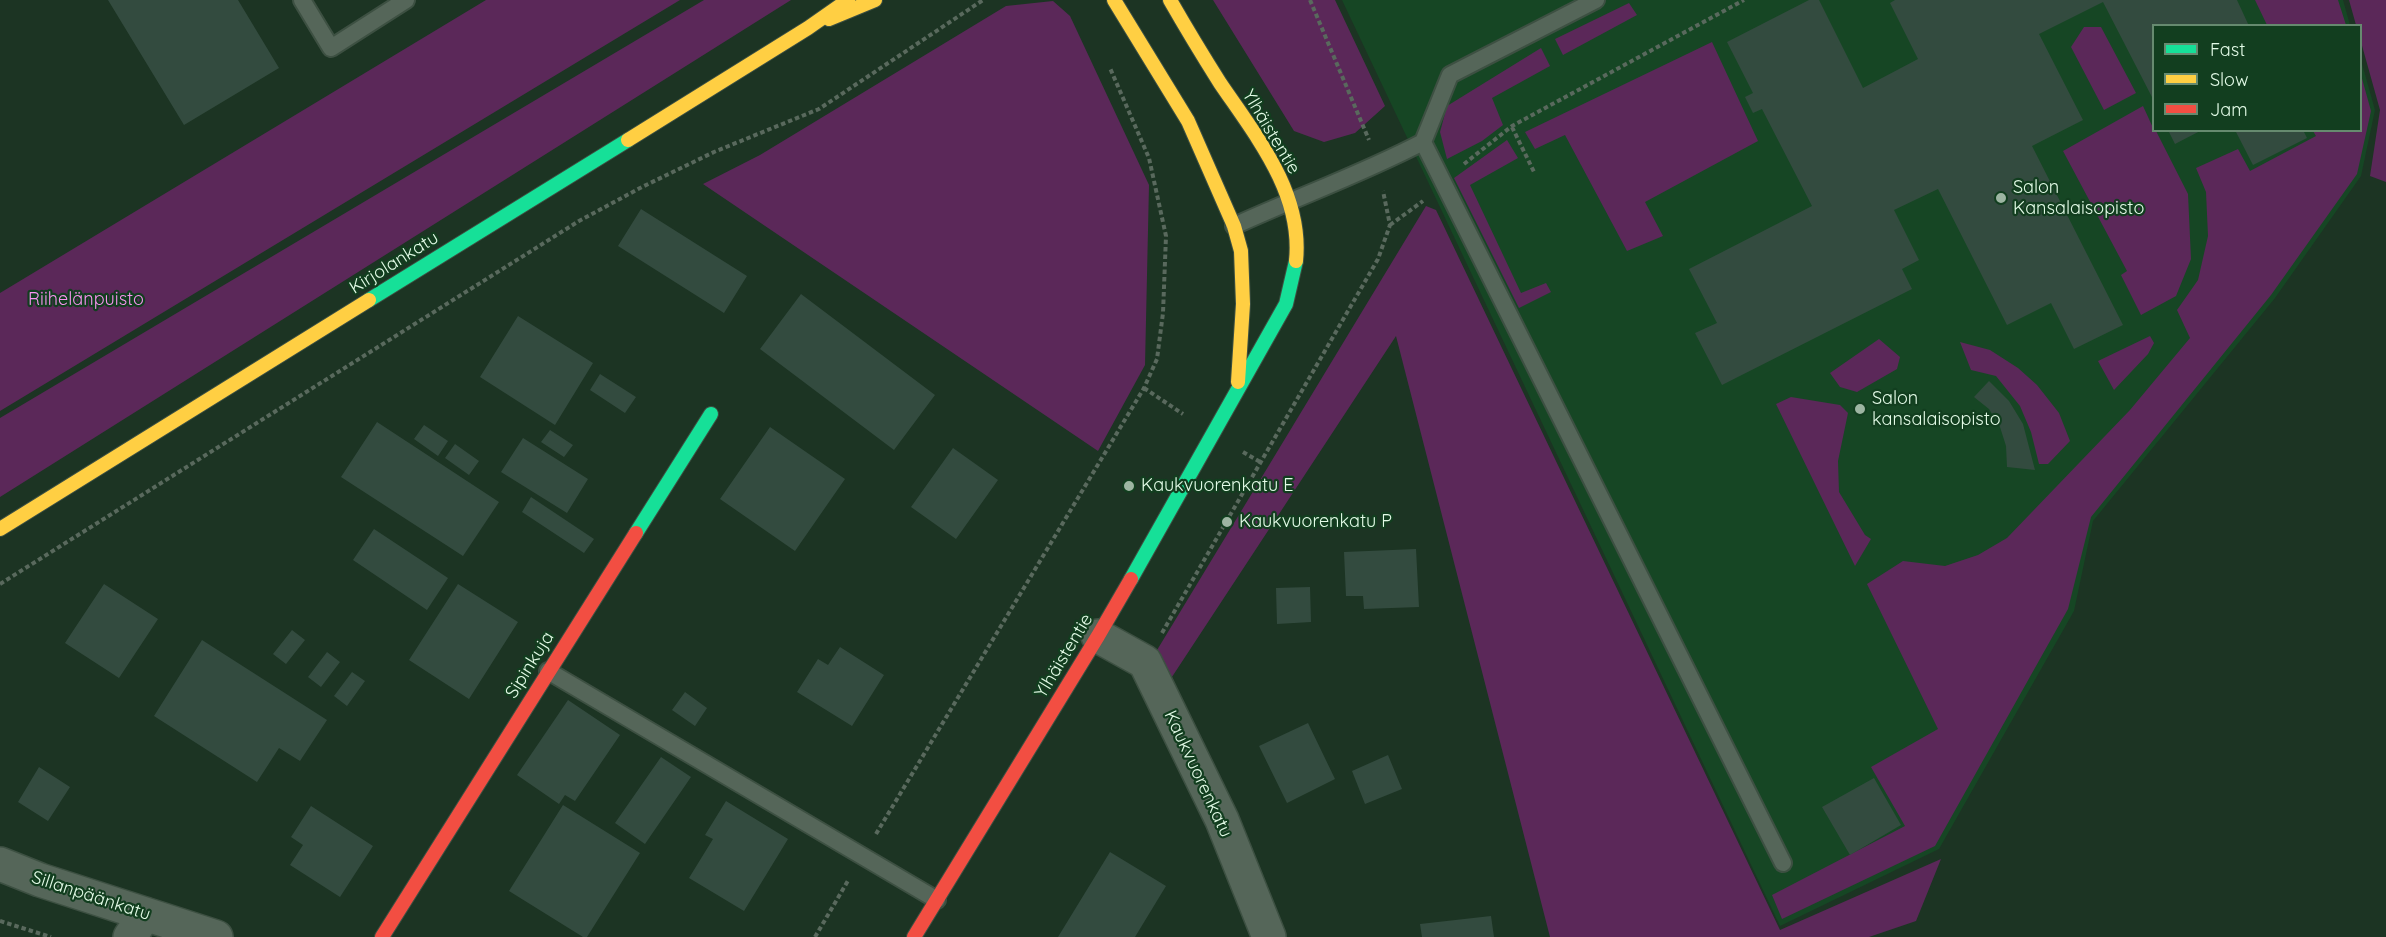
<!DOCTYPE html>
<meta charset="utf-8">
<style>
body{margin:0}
#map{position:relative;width:2386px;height:937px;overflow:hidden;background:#1c3423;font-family:Quicksand,sans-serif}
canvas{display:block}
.legend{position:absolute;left:2152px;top:24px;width:210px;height:108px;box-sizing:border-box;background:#123e1f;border:2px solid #668a6f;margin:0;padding:8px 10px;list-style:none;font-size:18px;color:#e3fbe7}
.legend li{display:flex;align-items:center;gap:12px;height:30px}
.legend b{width:30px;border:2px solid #668a6f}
</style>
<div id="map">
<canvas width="2386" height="937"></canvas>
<ul class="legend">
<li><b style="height:8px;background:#16e098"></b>Fast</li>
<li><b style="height:8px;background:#ffcf43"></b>Slow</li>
<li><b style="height:8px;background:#f24e42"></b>Jam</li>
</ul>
</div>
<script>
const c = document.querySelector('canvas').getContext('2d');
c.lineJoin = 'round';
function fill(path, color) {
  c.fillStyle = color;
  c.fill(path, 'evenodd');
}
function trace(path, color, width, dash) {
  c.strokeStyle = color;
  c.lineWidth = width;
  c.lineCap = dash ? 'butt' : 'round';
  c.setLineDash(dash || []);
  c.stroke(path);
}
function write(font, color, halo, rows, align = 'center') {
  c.font = font + ' Quicksand,sans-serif';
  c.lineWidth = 4.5;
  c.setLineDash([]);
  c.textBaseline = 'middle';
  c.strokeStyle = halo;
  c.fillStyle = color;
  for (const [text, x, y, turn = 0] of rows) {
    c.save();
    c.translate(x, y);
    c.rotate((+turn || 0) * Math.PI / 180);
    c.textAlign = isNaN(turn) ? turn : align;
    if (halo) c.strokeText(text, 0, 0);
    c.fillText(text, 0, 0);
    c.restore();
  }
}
const built = new Path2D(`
 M 1342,0 L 2343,0 L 2350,25 L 2154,26 L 2154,130 L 2360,130 L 2361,60 L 2375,110 L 2361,176 L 2275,298 L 2093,521 L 2074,611 L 1939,849 L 1780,926 Z`);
const green = new Path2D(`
 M 486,0 L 680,0 L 0,411 L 0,293 Z
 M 704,0 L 791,0 L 0,497 L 0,418 Z
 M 1213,0 L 1335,0 L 1385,106 L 1355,133 L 1324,142 L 1294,131 Z
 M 2255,0 L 2338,0 L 2346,25 L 2267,25 Z
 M 2349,0 L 2386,0 L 2386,182 L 2370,176 L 2380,110 L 2361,42 L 2360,26 L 2356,25 Z
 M 1053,1 L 1070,16 L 1149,185 L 1145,365 L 1098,451 L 703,184 L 760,155 L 1006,6 Z
 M 1629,3 L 1637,15 L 1563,55 L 1555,39 Z
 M 2084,27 L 2101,27 L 2136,93 L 2104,110 L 2071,47 Z
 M 1712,42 L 1758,141 L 1645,202 L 1663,236 L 1627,251 L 1565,135 L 1535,149 L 1525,132 Z
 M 1541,48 L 1550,66 L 1492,98 L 1503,125 L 1482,141 L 1447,159 L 1440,132 L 1447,106 Z
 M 2361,75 L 2371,111 L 2357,174 L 2271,295 L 2091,517 L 2068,609 L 1935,846 L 1782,919 L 1772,895 L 1905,826 L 1871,767 L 1938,729 L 1867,584 L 1903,561 L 1945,566 L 1978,555 L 2007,538 L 2130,410 L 2190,338 L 2177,310 L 2198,280 L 2208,236 L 2206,192 L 2196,168 L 2238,149 L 2250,171 L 2316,136 L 2313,131 L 2360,130 Z
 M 2143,106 L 2154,130 L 2156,131 L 2188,194 L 2191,259 L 2176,296 L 2141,315 L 2121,275 L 2127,271 L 2063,151 Z
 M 1507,140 L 1518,158 L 1470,185 L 1521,293 L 1546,283 L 1551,292 L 1519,308 L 1454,178 Z
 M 1426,206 L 1436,210 L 1780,930 L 1941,859 L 1916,921 L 1869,937 L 1550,937 L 1396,336 L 1166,686 L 1151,660 Z
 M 2150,336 L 2154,343 L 2148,354 L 2114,390 L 2098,361 Z
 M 1879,339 L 1900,357 L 1897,369 L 1857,392 L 1840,387 L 1830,373 Z
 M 1960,342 L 1990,350 L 2018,368 L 2037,385 L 2059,413 L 2070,441 L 2048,464 L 2039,464 L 2031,432 L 2020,406 L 1996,376 L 1971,370 Z
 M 1791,397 L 1840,405 L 1848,413 L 1838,461 L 1839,492 L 1865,535 L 1871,539 L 1855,566 L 1776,404 Z`);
const building = new Path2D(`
 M 108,0 L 238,0 L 279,68 L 184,125 Z
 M 1809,0 L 1819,0 L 1863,88 L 1918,59 L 1890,3 L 1895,0 L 2237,0 L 2249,26 L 2154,26 L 2154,101 L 2103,2 L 2039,34 L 2083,120 L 2032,146 L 2123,325 L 2074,349 L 2051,303 L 2007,325 L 1938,189 L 1894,210 L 1919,260 L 1902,269 L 1912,289 L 1722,385 L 1695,333 L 1717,323 L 1689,269 L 1812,206 L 1762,109 L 1753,113 L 1745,97 L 1753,93 L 1727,42 Z
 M 2168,130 L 2202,130 L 2175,144 Z
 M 2235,130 L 2303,130 L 2307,138 L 2253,165 Z
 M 641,209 L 747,276 L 724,313 L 618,246 Z
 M 801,294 L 935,395 L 894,450 L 760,349 Z
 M 518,316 L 593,363 L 555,425 L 480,377 Z
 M 600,374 L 636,397 L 625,413 L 590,390 Z
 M 1989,381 L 2009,401 L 2023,424 L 2035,470 L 2007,467 L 2006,446 L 2000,427 L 1989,409 L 1974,397 Z
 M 377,422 L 499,502 L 463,556 L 341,477 Z
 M 424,425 L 448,441 L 438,456 L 414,439 Z
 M 770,427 L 845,479 L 795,551 L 720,499 Z
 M 550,430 L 573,445 L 564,457 L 541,442 Z
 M 523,438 L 588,479 L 567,513 L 501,472 Z
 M 455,444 L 479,461 L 469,475 L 445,458 Z
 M 953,448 L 998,480 L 956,539 L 911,507 Z
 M 531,497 L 594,539 L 584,553 L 522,512 Z
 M 374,529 L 448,578 L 427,610 L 353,560 Z
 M 1416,549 L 1419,607 L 1364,609 L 1363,596 L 1346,596 L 1344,552 Z
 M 104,584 L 158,619 L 119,678 L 65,643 Z
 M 458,584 L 518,622 L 469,699 L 409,660 Z
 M 1310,587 L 1311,622 L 1277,624 L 1276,588 Z
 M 292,630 L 305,640 L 286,664 L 273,654 Z
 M 202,640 L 327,720 L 300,761 L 279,748 L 257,782 L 154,716 Z
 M 840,647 L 884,675 L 852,726 L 797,692 L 818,659 L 828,665 Z
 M 327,652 L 340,662 L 321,687 L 308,677 Z
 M 352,672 L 365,681 L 347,706 L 334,696 Z
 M 685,692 L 707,708 L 695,726 L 672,710 Z
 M 568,700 L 620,735 L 575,801 L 565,795 L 559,804 L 517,775 Z
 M 1308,723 L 1335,779 L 1287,803 L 1259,746 Z
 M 1388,755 L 1402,789 L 1365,804 L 1352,771 Z
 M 661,757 L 691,777 L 645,844 L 615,823 Z
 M 39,767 L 70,787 L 48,821 L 18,802 Z
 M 1874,778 L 1901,825 L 1850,855 L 1822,807 Z
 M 726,801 L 788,839 L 744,911 L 689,878 L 713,839 L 705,835 Z
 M 563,805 L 640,853 L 587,937 L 583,937 L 509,891 Z
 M 311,806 L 373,846 L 340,897 L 290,865 L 303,845 L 291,837 Z
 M 1110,852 L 1166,886 L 1135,937 L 1058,937 Z
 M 1491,916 L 1494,937 L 1422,937 L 1420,924 Z`);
const path = new Path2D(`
 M 1310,0 L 1369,140
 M 1512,127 L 1534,172
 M 1464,164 L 1512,126 L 1744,0
 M 1390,225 L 1423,201
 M 1144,388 L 1183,414
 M 1243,452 L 1262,463
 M 0,584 L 579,221 L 642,187 L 714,152 L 819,109 L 983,0
 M 1162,633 L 1378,259 L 1390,225 L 1383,191
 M 876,834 L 1144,388 L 1157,359 L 1163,313 L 1166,236 L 1149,158 L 1110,68
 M 0,921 L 51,937
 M 815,937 L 849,879`);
const lane = new Path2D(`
 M 302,0 L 331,48 L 406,0
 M 1423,142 L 1783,863
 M 1234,226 C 1297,197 1362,174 1423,142 L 1450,75 L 1596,0
 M 548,671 L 937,900`);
const street = new Path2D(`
 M 1098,636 L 1145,662 L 1222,820 L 1269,937
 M 0,864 L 40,880 L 216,937
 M 130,937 L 145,914`);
const fast = new Path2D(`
 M 369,300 L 628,140
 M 636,533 L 711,414
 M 1131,579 L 1286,304 L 1296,261`);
const slow = new Path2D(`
 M 1114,0 L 1188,121 L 1234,226 L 1241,251 L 1243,304 L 1238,382
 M 1170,0 C 1186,28 1203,56 1220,83 C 1256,136 1303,193 1296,261
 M 829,19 L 875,0
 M 628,140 L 808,28 L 848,0
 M 0,529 L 369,300`);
const jam = new Path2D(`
 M 382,937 L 636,533
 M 914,937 L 1098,636 L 1131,579`);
const markers = [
 [2001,198,6,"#9db5a2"],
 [1860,409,6,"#9db5a2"],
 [1129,486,6,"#9db5a2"],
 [1227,522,6,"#9db5a2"]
];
const streetNames = [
 ["Ylhäistentie",1271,132,59],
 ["Kirjolankatu",394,263,-32],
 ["Ylhäistentie",1064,656,-59],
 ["Sipinkuja",530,665,-58],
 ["Kaukvuorenkatu",1198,774,65],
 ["Sillanpäänkatu",91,896,18]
];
const poiNames = [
 ["Salon",2013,188],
 ["Kansalaisopisto",2013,209],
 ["Salon",1872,399],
 ["kansalaisopisto",1872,420],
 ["Kaukvuorenkatu E",1141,486],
 ["Kaukvuorenkatu P",1239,522]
];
const parkNames = [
 ["Riihelänpuisto",86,300]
];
fill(built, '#164624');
fill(green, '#5b2859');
fill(building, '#334b3f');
trace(lane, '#3d5042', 20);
trace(street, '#3d5042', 36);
trace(fast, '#3d5042', 16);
trace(slow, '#3d5042', 16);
trace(jam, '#3d5042', 16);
trace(path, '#59695d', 4, [4.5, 3]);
trace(lane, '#556659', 16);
trace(street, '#556659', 33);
trace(fast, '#16e098', 14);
trace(slow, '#ffcf43', 14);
trace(jam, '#f24e42', 14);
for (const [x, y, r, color] of markers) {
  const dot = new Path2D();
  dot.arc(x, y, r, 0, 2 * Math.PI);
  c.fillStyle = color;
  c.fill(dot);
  trace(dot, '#123e1f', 2);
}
write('18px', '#e3fbe7', '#123e1f', streetNames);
write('18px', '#e3fbe7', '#123e1f', poiNames, 'left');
write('18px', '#f994f1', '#123e1f', parkNames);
</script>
